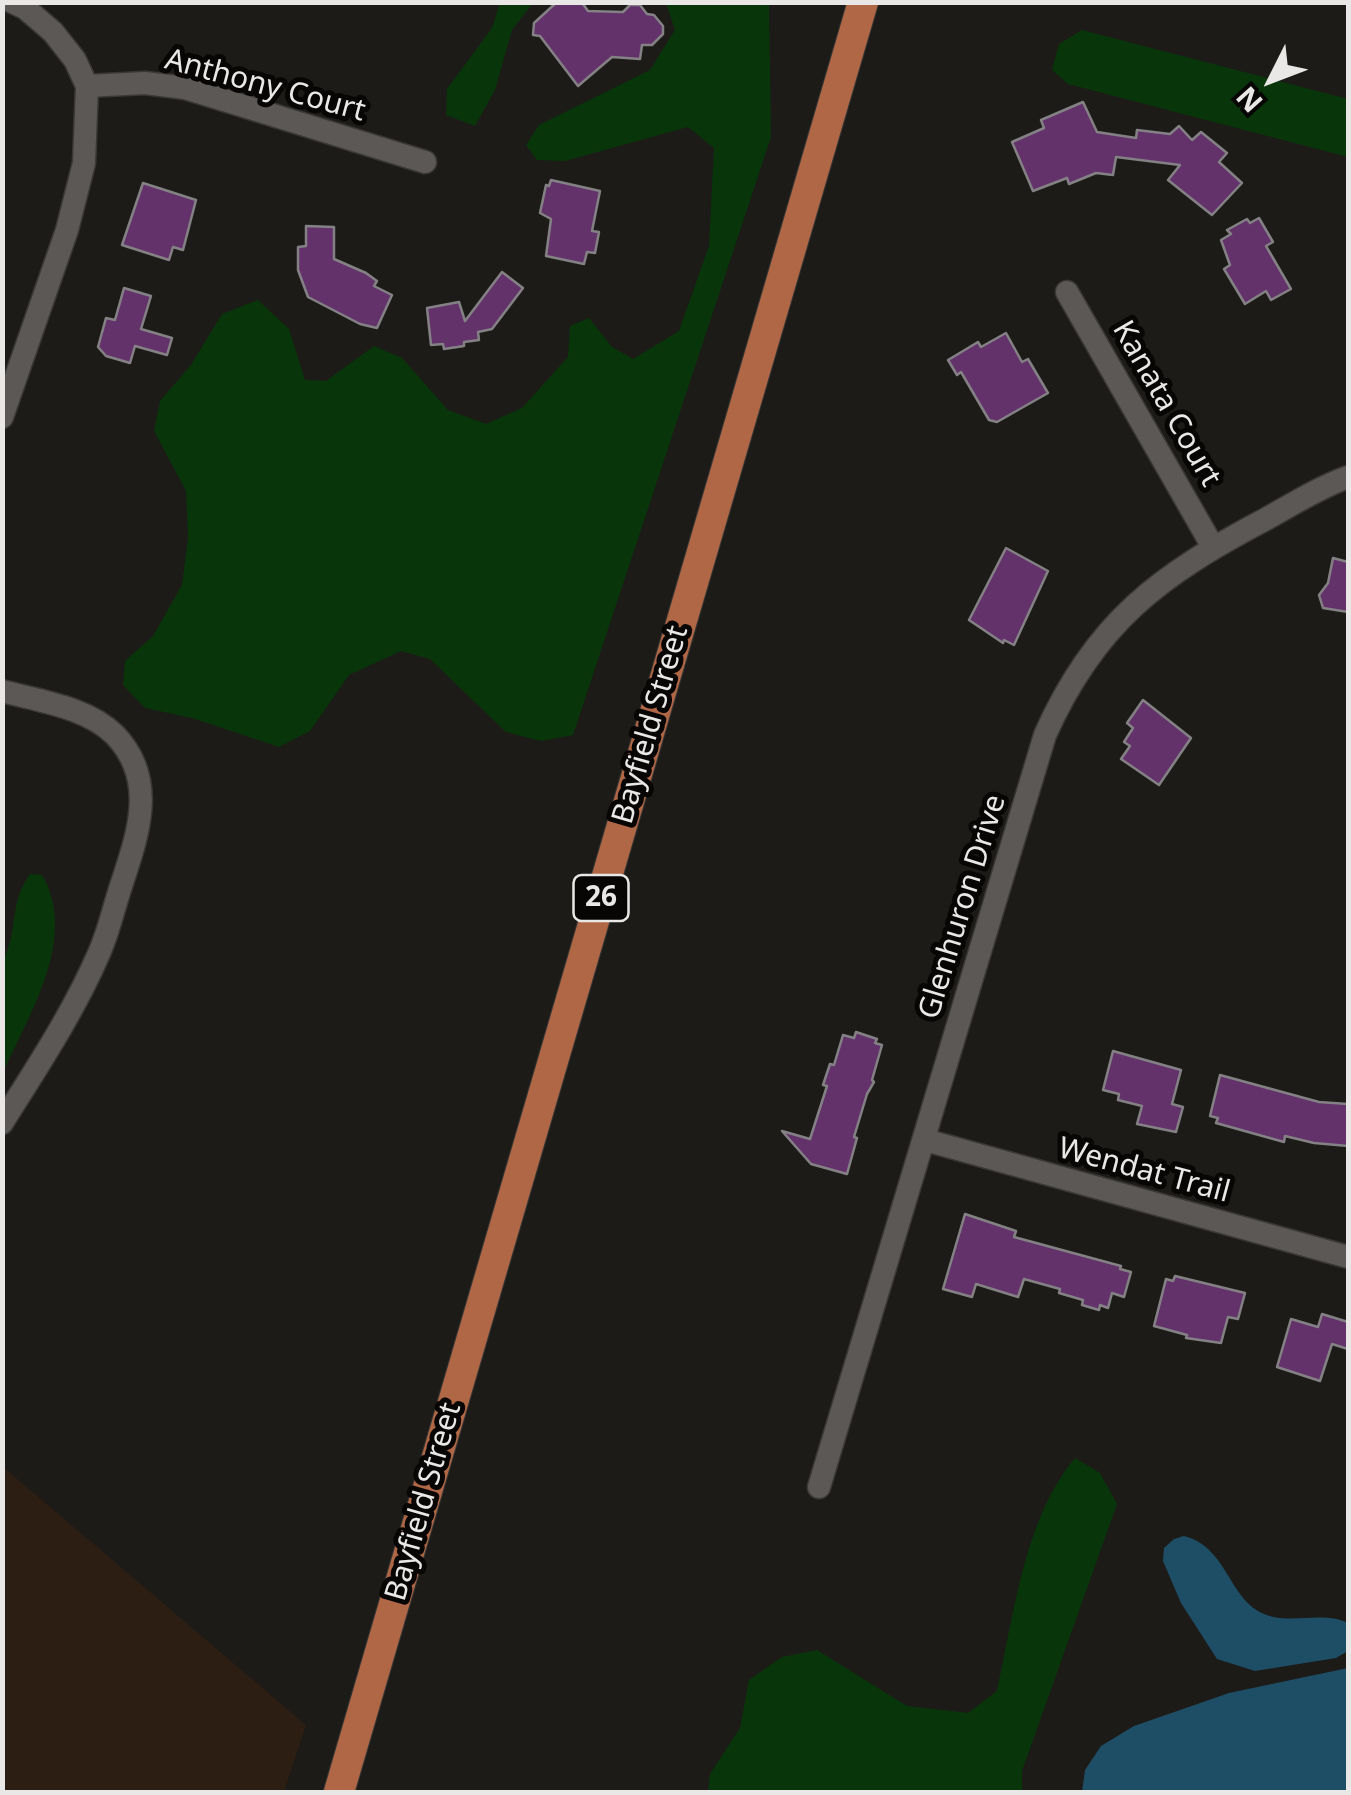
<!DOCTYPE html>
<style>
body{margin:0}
#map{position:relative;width:1351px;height:1795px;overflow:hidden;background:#1d1b18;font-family:"Noto Sans",sans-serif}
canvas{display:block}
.frame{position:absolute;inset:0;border:5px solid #eae8e6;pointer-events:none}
.north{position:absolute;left:1221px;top:30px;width:100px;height:100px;-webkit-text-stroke:8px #070605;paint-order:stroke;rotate:228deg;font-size:28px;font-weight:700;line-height:40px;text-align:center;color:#eae8e6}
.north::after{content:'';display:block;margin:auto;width:35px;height:45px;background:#eae8e6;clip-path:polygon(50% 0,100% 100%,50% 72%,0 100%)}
</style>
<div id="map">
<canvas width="1351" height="1795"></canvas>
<div class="frame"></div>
<div class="north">N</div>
</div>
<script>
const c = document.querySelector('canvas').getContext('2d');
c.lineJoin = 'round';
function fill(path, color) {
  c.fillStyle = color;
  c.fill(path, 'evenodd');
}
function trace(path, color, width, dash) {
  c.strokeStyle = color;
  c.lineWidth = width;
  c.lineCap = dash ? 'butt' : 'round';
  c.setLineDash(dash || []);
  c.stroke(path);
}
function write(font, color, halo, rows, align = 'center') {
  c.font = font + ' "Noto Sans",sans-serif';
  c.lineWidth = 10;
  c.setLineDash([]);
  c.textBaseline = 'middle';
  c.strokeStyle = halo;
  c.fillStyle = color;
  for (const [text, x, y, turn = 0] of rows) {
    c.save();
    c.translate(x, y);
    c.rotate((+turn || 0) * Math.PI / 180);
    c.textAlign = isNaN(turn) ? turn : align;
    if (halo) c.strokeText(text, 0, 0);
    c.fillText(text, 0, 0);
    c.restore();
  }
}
const commercial = new Path2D(`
 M 2,1466 L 306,1725 L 284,1792 L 3,1792 Z`);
const green = new Path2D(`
 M 500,3 L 533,3 L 512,30 L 495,90 L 475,126 L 446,115 L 447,89 L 492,28 Z
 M 666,3 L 769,3 L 771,137 L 573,735 L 541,741 L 506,732 L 430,659 L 401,651 L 349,675 L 310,731 L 279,747 L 192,718 L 145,708 L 123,685 L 125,661 L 153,636 L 182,585 L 188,538 L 186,491 L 154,431 L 160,401 L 191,365 L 222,314 L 258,300 L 289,329 L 305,380 L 326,381 L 374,346 L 402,358 L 448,410 L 486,424 L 522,408 L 568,357 L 570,326 L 589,318 L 612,347 L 633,359 L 679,331 L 709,246 L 714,148 L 688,127 L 565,161 L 537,160 L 526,145 L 539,125 L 650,70 L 675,30 Z
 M 1082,30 L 1348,99 L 1348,157 L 1068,84 L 1052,70 L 1059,44 Z
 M 30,874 L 42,875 C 79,938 29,1014 3,1073 L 3,960 C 19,930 8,905 30,874 Z
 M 1075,1458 L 1100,1473 L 1117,1504 L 1022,1771 L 1022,1792 L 708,1792 L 710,1774 L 740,1728 L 749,1680 L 782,1657 L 817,1650 L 907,1706 L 968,1713 L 997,1691 C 1014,1615 1024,1519 1075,1458 Z`);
const water = new Path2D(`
 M 1184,1536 C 1227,1547 1228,1597 1262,1613 C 1288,1626 1321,1610 1348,1623 L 1348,1651 L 1336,1658 L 1255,1671 L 1217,1659 L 1181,1603 L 1163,1561 L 1164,1548 L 1174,1539 Z
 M 1348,1668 L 1348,1792 L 1082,1792 L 1085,1770 L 1101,1746 L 1134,1726 L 1229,1693 Z`);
const building = new Path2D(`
 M 557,2 L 583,4 L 588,11 L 623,12 L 630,5 L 640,5 L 647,14 L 654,15 L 663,26 L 663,34 L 652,45 L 642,45 L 640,59 L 612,57 L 578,86 L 540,36 L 533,35 L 534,23 Z
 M 1083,102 L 1097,132 L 1136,138 L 1137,130 L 1170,134 L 1179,126 L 1192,140 L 1201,132 L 1227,153 L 1219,162 L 1242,183 L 1212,215 L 1168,180 L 1180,165 L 1116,157 L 1113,175 L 1096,173 L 1069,184 L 1067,178 L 1033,191 L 1012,142 L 1044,128 L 1041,120 Z
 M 551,180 L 600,191 L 592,231 L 599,232 L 595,253 L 587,252 L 584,264 L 546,256 L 551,219 L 540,213 L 546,185 L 549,186 Z
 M 143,183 L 196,200 L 183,250 L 173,247 L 169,260 L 122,245 Z
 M 1259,218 L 1273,242 L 1266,246 L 1291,289 L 1271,300 L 1266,291 L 1245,304 L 1224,269 L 1230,265 L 1221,240 L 1231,234 L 1227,230 L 1247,219 L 1250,223 Z
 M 306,226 L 334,227 L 334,259 L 366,273 L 377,281 L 374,286 L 392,295 L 377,328 L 360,324 L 308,297 L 298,270 L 298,247 L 306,246 Z
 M 502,272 L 523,288 L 492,329 L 478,332 L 479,340 L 464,342 L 464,346 L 444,349 L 443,344 L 431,345 L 427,308 L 459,302 L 465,321 Z
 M 124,288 L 151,296 L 141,329 L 172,338 L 167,355 L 135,346 L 130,363 L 106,356 L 98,347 L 106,318 L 115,320 Z
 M 1006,333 L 1022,362 L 1028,359 L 1048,393 L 997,422 L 989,420 L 961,372 L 957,375 L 948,360 L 978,342 L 981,347 Z
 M 1006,548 L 1048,571 L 1014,645 L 1004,640 L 1003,643 L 969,620 Z
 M 1333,558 L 1348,562 L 1348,612 L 1323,608 L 1319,595 L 1328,583 Z
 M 1143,700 L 1191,738 L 1159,785 L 1121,759 L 1130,746 L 1124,742 L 1133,728 L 1127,723 Z
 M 856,1032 L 877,1039 L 875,1043 L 882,1045 L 872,1080 L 874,1082 L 867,1094 L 854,1137 L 857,1138 L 847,1174 L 811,1164 L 782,1131 L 810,1139 L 827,1086 L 823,1085 L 830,1064 L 834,1065 L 843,1035 L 854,1038 Z
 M 1113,1051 L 1181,1070 L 1172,1104 L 1183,1107 L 1176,1132 L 1137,1124 L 1142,1106 L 1118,1100 L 1119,1094 L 1103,1090 Z
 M 1220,1075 L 1319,1102 L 1348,1104 L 1348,1146 L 1314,1143 L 1285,1136 L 1284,1142 L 1216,1123 L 1218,1118 L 1210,1116 Z
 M 965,1214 L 1016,1231 L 1014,1237 L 1121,1266 L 1120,1269 L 1131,1272 L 1124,1297 L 1112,1293 L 1108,1308 L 1100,1305 L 1099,1310 L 1082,1305 L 1083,1300 L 1059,1293 L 1060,1289 L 1024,1279 L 1018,1297 L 976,1284 L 972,1297 L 943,1289 Z
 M 1175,1276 L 1245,1293 L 1238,1319 L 1228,1317 L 1221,1343 L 1186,1338 L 1187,1335 L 1154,1326 L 1166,1279 L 1173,1281 Z
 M 1322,1314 L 1348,1322 L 1348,1349 L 1332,1344 L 1320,1381 L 1277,1367 L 1291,1319 L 1318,1327 Z`);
const minor = new Path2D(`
 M 87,86 L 145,83 L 185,88 L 425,162
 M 1067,292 L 1213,547
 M 2,417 L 67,230 L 84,163 L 87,86 L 75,60 L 53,32 L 25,8 L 12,2
 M 2,691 C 39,701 87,707 115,735 C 158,780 138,834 121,886 C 114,907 109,930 100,951 C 74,1012 37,1067 2,1123
 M 925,1140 L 1348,1257
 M 819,1487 L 1045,735 C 1095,622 1160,575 1266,519 C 1293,504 1320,487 1348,477`);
const major = new Path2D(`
 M 339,1792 L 863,2`);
const shields = [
 [601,898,55]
];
const shieldNames = [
 ["26",601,898]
];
const streetNames = [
 ["Anthony Court",265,86,15],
 ["Kanata Court",1166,404,60],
 ["Bayfield Street",651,725,-74],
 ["Glenhuron Drive",963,907,-73],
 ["Wendat Trail",1144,1171,15],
 ["Bayfield Street",424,1502,-74]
];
fill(commercial, '#2d1e14');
fill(green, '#08360a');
fill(water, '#1e4e66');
fill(building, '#63326b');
trace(building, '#848185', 2.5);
trace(minor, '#393836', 25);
trace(major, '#393836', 32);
trace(minor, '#5b5855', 22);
trace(major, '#b06746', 30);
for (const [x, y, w] of shields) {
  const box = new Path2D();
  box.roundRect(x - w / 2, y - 23, w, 46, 8);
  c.fillStyle = '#070605';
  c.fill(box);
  trace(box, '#eae8e6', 2.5);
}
write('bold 28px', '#eae8e6', null, shieldNames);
write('30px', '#eae8e6', '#070605', streetNames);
</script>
